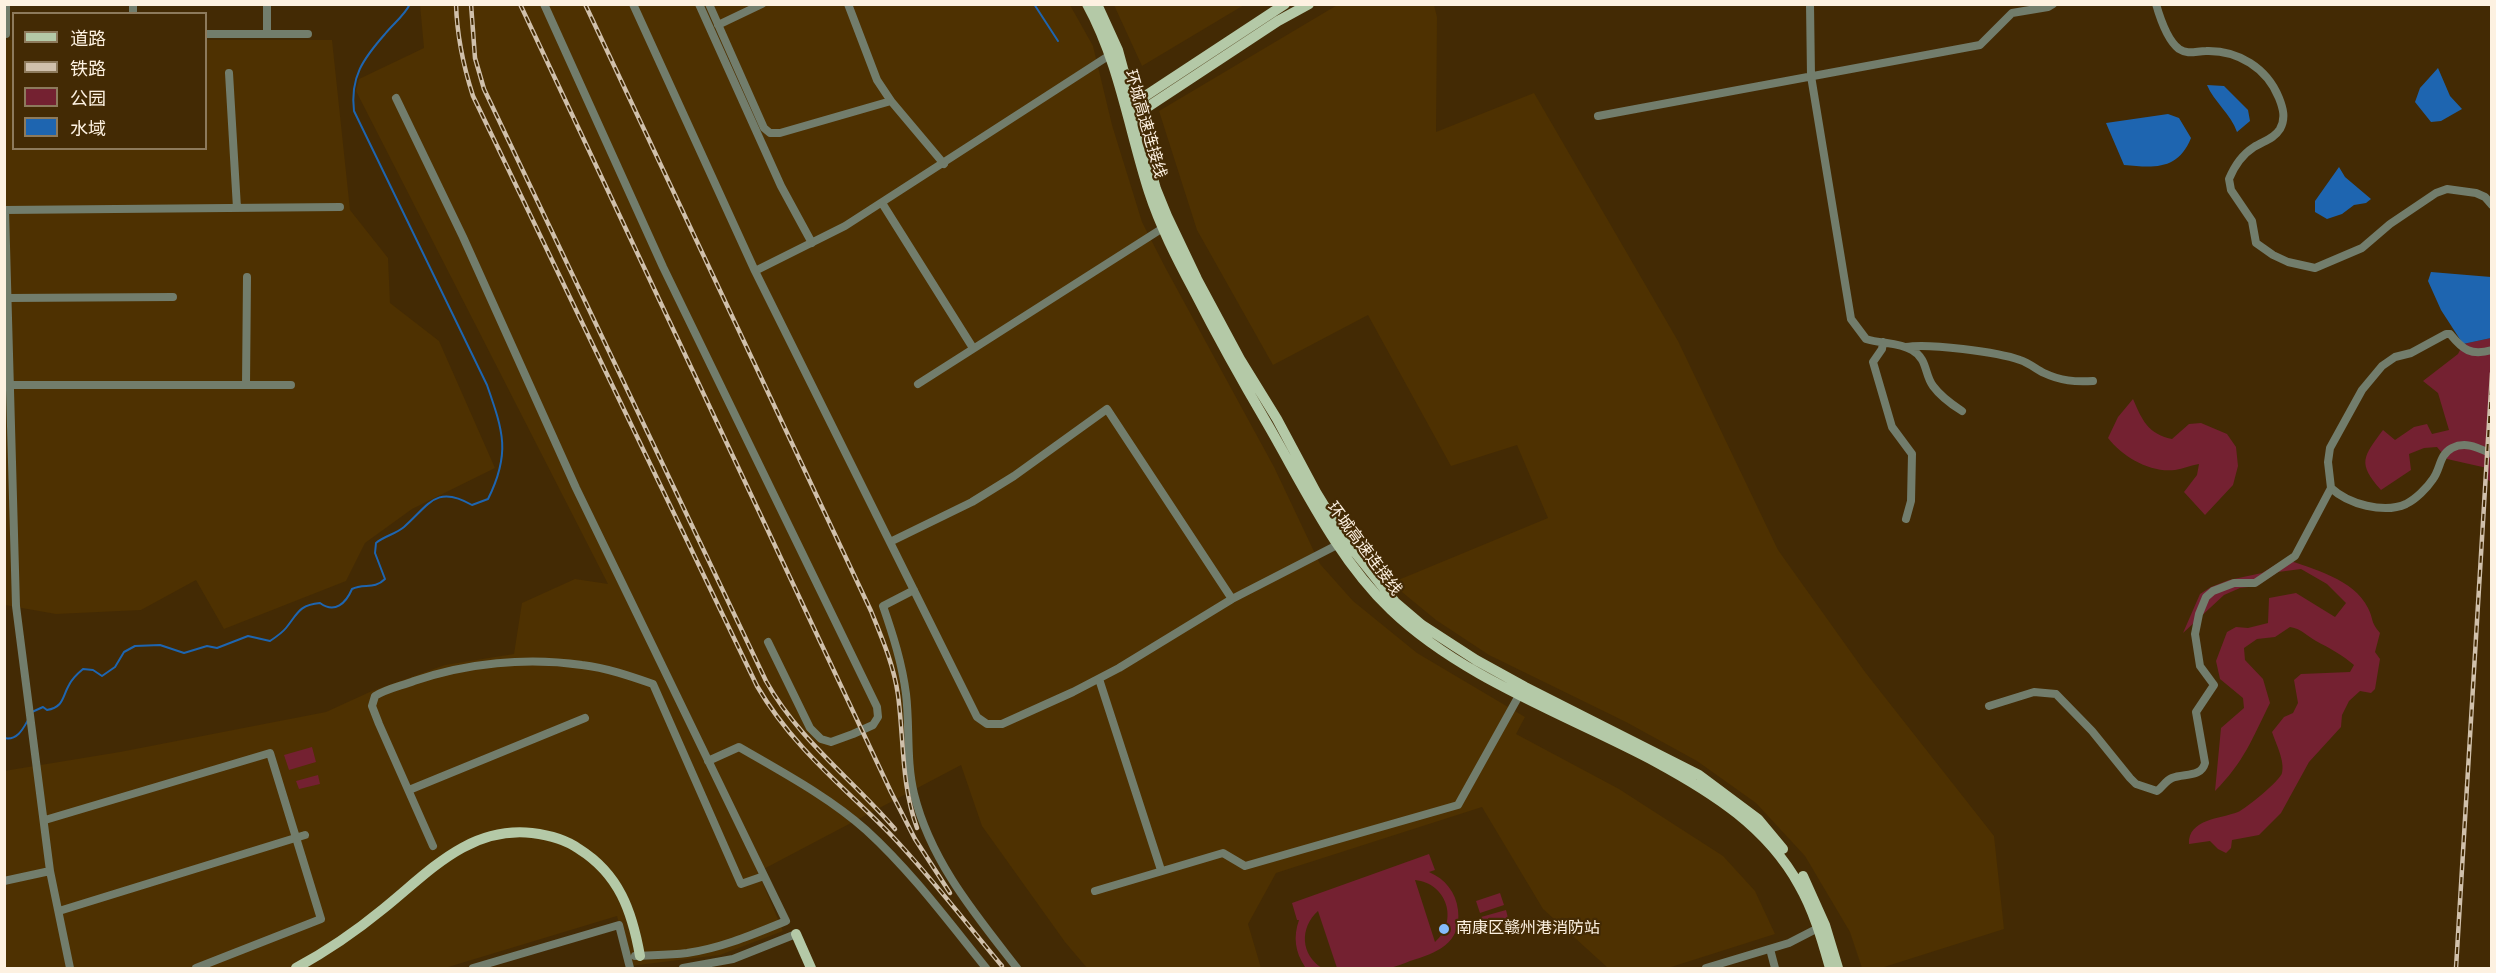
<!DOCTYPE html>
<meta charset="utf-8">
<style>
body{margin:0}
#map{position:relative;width:2496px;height:973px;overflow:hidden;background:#432a04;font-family:Helvetica,"Noto Sans SC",sans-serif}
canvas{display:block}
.frame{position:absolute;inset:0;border:6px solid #fdf1e1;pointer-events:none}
.legend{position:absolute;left:12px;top:12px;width:195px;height:138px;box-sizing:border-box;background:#432a04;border:2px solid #8d7a5c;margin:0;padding:8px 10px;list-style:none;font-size:18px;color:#fdf1e1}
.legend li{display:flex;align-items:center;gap:12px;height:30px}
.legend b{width:30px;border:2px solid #8d7a5c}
</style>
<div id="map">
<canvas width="2496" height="973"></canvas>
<div class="frame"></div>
<ul class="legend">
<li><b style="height:8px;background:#b4c9a7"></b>道路</li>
<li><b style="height:8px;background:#d0c0ab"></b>铁路</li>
<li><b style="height:16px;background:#742131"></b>公园</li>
<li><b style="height:16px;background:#1e65b0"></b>水域</li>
</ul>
</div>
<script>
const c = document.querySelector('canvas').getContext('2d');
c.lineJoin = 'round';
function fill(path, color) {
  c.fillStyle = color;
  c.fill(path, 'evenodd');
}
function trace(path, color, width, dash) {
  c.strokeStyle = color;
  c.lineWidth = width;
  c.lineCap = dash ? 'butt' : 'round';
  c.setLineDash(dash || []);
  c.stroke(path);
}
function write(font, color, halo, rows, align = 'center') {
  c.font = font + ' Helvetica,"Noto Sans SC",sans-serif';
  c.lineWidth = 4.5;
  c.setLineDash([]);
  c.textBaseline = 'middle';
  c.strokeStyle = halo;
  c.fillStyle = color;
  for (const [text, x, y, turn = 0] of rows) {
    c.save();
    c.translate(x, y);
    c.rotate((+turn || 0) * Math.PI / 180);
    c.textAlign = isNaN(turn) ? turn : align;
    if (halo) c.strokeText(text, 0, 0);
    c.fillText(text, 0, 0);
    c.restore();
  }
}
const built = new Path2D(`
 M 1339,4 L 1434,5 L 1437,17 L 1436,132 L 1534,93 L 1678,341 L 1778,550 L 1865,672 L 1994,836 L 2004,929 L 1881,968 L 1862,968 L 1850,932 L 1805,856 L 1756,803 L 1697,761 L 1626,722 L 1489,655 L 1436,620 L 1391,583 L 1548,518 L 1517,445 L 1451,466 L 1368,315 L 1273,365 L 1197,230 L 1159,111 Z
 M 420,5 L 1070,5 L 1093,46 L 1112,125 L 1142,222 L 1165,267 L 1274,467 L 1320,564 L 1353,601 L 1417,653 L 1525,717 L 1516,734 L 1619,789 L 1723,856 L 1755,891 L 1775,934 L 1668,968 L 1608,968 L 1543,909 L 1482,807 L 1276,873 L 1248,924 L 1261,968 L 1087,968 L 1065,942 L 982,826 L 961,765 L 758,872 L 783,931 L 720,955 L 630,966 L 617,916 L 445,968 L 5,968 L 4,771 L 120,752 L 326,712 L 372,691 L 445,665 L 514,654 L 522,603 L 575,579 L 608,584 L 356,91 L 359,79 L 424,48 Z
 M 1114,5 L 1244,5 L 1142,66 Z
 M 4,40 L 13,40 L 14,148 L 206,148 L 206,40 L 332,40 L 350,210 L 388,258 L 390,303 L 439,341 L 495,468 L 412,509 L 365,543 L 346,581 L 224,629 L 196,580 L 141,610 L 56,614 L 5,605 Z`);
const green = new Path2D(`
 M 2491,338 L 2491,482 L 2485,478 L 2487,468 L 2447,459 L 2437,447 L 2424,448 L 2409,454 L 2411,470 L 2381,490 C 2357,463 2363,457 2383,430 L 2395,440 L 2414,427 L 2427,424 L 2432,434 L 2449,430 L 2438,393 L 2423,381 L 2458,354 L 2463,344 Z
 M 2133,399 C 2142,420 2148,434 2172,439 L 2189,424 L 2201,423 L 2227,434 L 2236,447 L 2238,466 L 2233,485 L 2205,515 L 2184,492 L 2197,475 L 2199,464 C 2191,465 2183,469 2175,470 C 2150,473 2123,457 2108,438 L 2118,417 Z
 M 2285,559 C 2313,569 2354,579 2368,608 C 2374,620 2370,621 2380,633 L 2375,652 L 2380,659 L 2375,689 L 2371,693 L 2360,691 L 2349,701 L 2342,715 L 2341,727 L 2309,762 L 2281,813 L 2259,835 L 2232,840 L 2231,848 L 2226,853 L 2218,849 L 2210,841 L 2189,844 C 2188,819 2220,819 2238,812 C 2245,809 2280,781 2282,773 C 2285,761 2276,744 2272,732 L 2284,717 L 2293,713 L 2298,703 L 2294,680 L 2301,674 L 2350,672 L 2354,665 C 2341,654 2331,649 2316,641 C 2307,636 2302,629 2290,627 L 2275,637 L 2257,639 L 2244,648 L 2245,660 L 2263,679 L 2270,703 C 2252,739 2244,762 2215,791 L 2221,728 L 2244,708 L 2243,698 L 2220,679 L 2216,661 L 2227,632 L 2236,627 L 2248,628 L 2268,623 L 2269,598 L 2296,593 L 2335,617 L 2346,603 L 2327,584 L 2301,569 L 2278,572 L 2257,586 L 2240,588 L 2224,595 L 2183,633 L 2200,594 L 2211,587 L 2229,580 L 2262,573 Z
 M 312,747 L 316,762 L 289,770 L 284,755 Z
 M 318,775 L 320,784 L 299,789 L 296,781 Z
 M 1429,854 L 1435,870 L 1429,872 C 1445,879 1456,892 1458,910 C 1462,944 1436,953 1410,961 C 1403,964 1395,967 1388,968 C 1372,971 1353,969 1337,968 L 1318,911 C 1299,928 1301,955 1322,968 L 1305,967 C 1295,952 1293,937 1299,920 L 1297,920 L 1292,903 ZM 1415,880 C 1447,883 1459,921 1435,942 Z
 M 1500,893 L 1504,905 L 1480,913 L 1476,901 Z
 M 1506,910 L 1509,922 L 1485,930 L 1481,917 Z`);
const water = new Path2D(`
 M 2438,68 L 2450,96 L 2462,109 L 2441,121 L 2431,122 L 2415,102 L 2420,88 Z
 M 2207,85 L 2224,86 L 2248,110 L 2250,121 L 2237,132 C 2231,114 2214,102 2207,85 Z
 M 2168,114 L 2179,118 L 2191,138 C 2178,170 2155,168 2124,165 L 2106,123 Z
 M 2339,167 L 2345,177 L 2371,199 L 2366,203 L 2354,205 L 2342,214 L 2327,219 L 2315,212 L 2315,201 Z
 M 2431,272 L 2491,277 L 2491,338 L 2463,344 L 2441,310 L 2428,281 Z`);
const stream = new Path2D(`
 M 1034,4 L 1058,41
 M 32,712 L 43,707 L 47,710 C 64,707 62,697 69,685 C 72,679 77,674 83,669 L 93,670 L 102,676 L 115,667 L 124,652 L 135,646 L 160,645 L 184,653 L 207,646 L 217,648 L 248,636 L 270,641 C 276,637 282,633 286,628 C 298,613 299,605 320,603 C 335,614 346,603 352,589 C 364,583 374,590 385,579 L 375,553 L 376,543 C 384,536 396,534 404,527 C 429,505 436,484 472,505 L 488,499 C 511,453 503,431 487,385 L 354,111 C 350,77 363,59 385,34 C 393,24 404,16 410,4
 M 4,738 C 17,741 23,729 28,720`);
const minor = new Path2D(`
 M 544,4 L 663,267 L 877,707 L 878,717 L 873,725 L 853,734 L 831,742 L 821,739 L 810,728 L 768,642
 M 633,4 L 755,271 L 977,717 L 987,724 L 1002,724 L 1073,692 L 1119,668 L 1232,599 L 1341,543
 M 699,4 L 781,186 L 812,243
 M 709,4 L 764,128 L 770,133 L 780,133 L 891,101 L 944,164
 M 848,4 L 877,80 L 891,101
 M 1810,4 L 1811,76 L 1851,319 L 1866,339 C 1881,344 1898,342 1912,350 C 1928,359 1924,374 1933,386 C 1941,397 1951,404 1962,411
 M 2156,4 C 2160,18 2167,40 2179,49 C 2188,55 2196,51 2206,51 C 2238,50 2267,68 2279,98 C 2283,108 2286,118 2280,129 C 2274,139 2263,141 2254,147 C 2243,154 2234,167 2229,179 L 2231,190 L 2252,221 L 2256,243 L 2273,255 L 2288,262 L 2315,268 L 2362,248 L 2390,224 L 2436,193 L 2447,189 L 2476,193 L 2485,197 L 2492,205
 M 133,14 L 133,4
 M 718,25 L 762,4
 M 6,34 L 6,4
 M 206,34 L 308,34
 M 267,34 L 267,4
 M 229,73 L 237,208
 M 396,98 L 463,237 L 576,488 L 786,921 C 754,934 722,948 687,953 C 670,955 652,955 635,956
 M 1598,116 L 1980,45 L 2012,13 L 2048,7 L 2053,4
 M 882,203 L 973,348
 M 4,210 L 340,207
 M 5,210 L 16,606 L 50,871 L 70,968
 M 755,271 L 845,226 L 1113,53
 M 7,298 L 173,297
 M 1883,342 L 1882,349 L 1873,362 L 1892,427 L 1912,454 L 1911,501 L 1906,519
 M 1906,347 C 1928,343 1998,352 2020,360 C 2029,363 2036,369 2044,373 C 2061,381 2075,382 2093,381
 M 2492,350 C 2471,356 2463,350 2450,334 L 2446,334 L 2411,353 L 2395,357 L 2382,366 L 2362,390 L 2330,448 L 2328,462 L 2331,488 C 2348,504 2384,514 2406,504 C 2416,499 2427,488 2433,479 C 2441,468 2439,455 2452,448 C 2466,441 2478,448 2492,454
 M 918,384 L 1166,226
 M 6,385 L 291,385
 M 246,385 L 247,277
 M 890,542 L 972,502 L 1014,476 L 1107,409 L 1232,599
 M 914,590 L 883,606 C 893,635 902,663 906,694 C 910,727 906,761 914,794 C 931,862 975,914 1017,968
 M 1099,679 L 1161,870
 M 1989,706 L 2034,692 L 2056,694 L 2092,731 L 2130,778 L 2136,784 L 2157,791 C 2163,787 2165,781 2172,778 C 2184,773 2201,778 2205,763 L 2196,712 L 2214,685 L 2200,666 L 2195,634 L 2199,614 L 2206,597 L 2213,591 L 2234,583 L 2255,583 L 2295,556 L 2331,488
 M 708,761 L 739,747 C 782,772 829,797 866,830 C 911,871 948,921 986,968
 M 409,790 L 585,718
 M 45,820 L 270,753 L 321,919 L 196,968
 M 433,846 L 379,724 L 372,706 L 375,696 C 386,689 401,686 414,681 C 467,663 526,657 582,665 C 607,668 630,676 653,684 L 741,884 L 764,876
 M 4,881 L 50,871
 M 1095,891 L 1223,853 L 1245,866 L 1458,805 L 1521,692
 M 59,911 L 305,835
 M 1770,949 L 1775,968
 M 473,968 L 619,925 L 630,968
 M 683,968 L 733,959 L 796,934
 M 1706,968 L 1789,943 L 1822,926`);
const major = new Path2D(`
 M 1087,4 C 1119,62 1129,130 1149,192 C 1160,226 1177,259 1194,291 C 1217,336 1242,381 1268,425 C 1305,489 1337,558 1391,610 C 1463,679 1570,716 1656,762 C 1713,793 1767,827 1799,885 C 1814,911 1822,940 1830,968
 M 1097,4 L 1118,50 L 1156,189 L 1167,216 L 1197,279 L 1240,359 L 1277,419 L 1316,492 L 1346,541 L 1395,602 L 1422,625 L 1476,660 L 1525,687 L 1699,775 L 1758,819 L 1783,849
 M 1127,108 L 1285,4
 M 1131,118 L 1278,21 L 1309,4
 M 1803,876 L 1825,925 L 1838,968
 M 796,934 L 811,968
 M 296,968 C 327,951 355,932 383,909 C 428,873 468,826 532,833 C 549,835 565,839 579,849 C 619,874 632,911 640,956`);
const rail = new Path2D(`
 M 456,4 C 457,37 463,65 473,96 L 757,686 C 793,748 844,787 892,836 C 931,877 966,923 1002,966
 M 471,4 L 475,58 L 484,89 L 766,681 C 798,739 852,779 895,829
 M 520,4 L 891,792 L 915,839 L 950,893
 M 585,4 L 871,611 C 882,638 894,666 898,695 C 904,740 901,784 917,828
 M 2456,968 L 2492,373`);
const markers = [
 [1444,929,6,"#85bbfb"]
];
const streetNames = [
 ["环城高速连接线",1145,124,74],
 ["环城高速连接线",1364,549,53]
];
const poiNames = [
 ["南康区赣州港消防站",1456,929]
];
fill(built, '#4e3101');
fill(green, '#742131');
fill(water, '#1e65b0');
trace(stream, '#1e65b0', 2);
trace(minor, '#727d6c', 8);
trace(major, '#b4c9a7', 10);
trace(rail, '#d0c0ab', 4.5);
trace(rail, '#432a04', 2, [7]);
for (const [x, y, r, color] of markers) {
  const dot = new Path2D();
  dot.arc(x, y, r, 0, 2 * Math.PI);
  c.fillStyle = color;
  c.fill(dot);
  trace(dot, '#432a04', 2);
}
write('16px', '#fdf1e1', '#432a04', streetNames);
write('16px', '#fdf1e1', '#432a04', poiNames, 'left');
</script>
